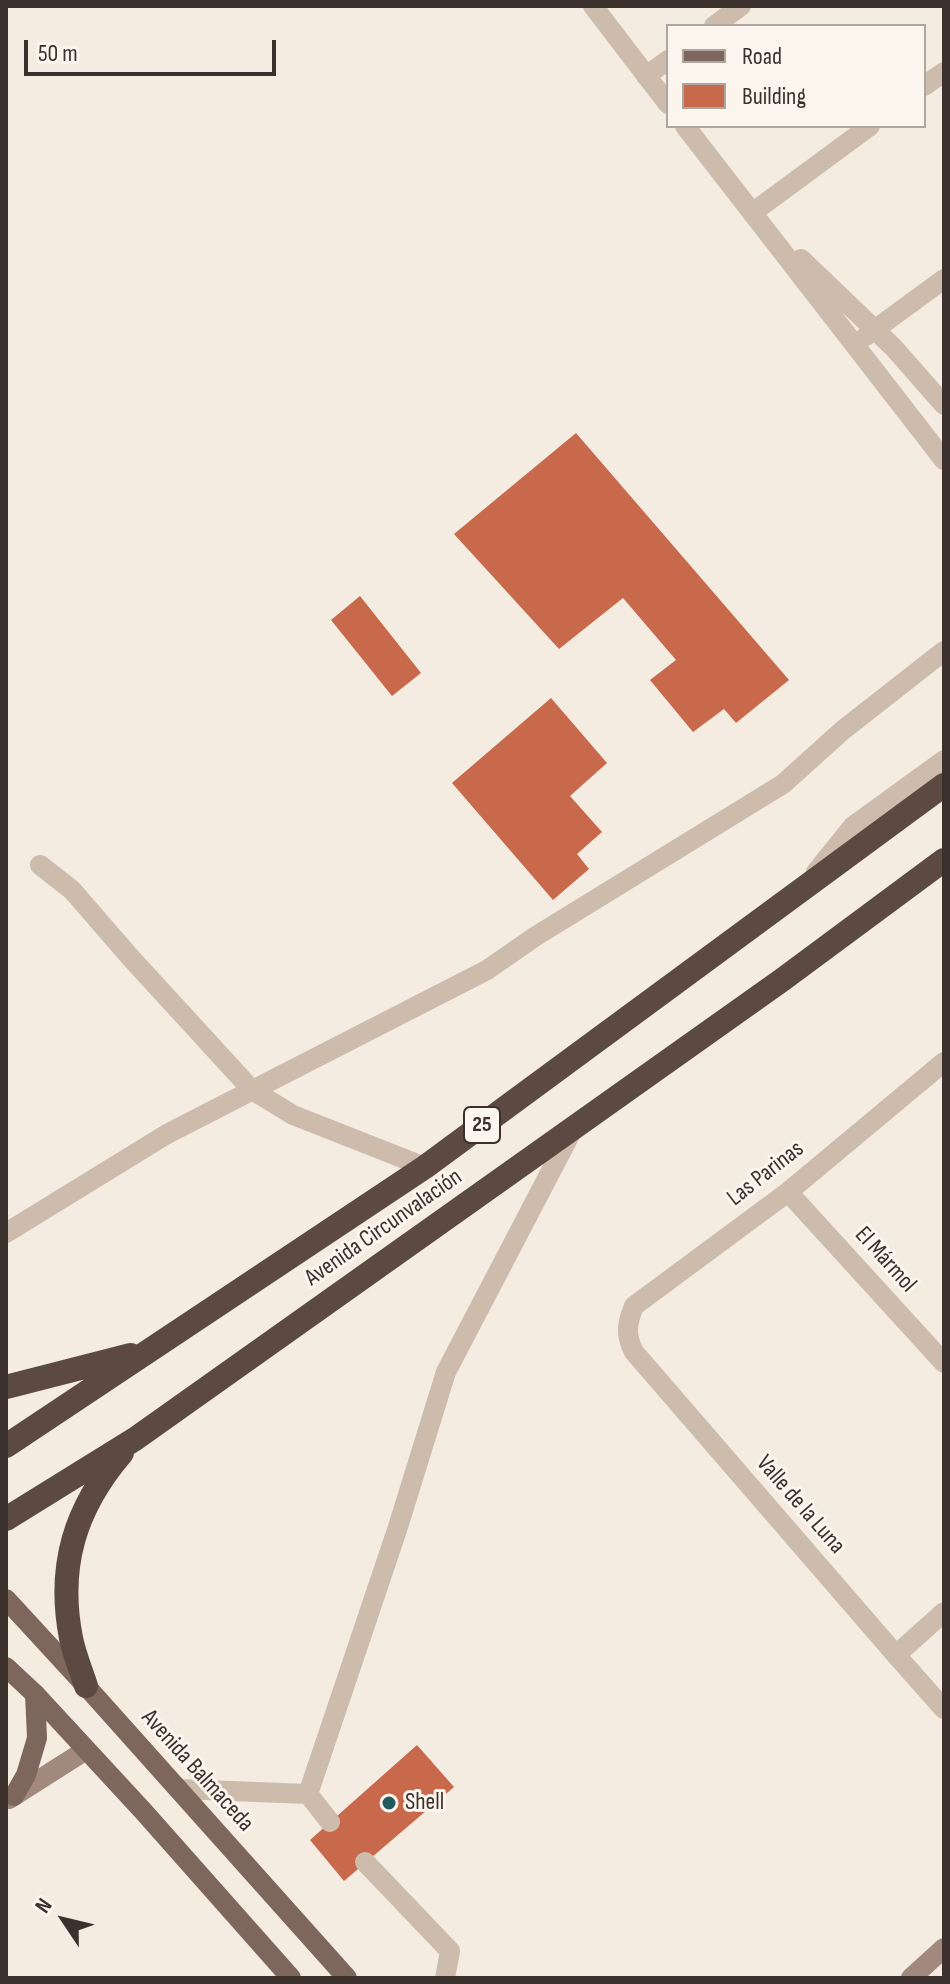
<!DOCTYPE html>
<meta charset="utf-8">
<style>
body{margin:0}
#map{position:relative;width:950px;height:1984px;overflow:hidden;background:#f4ebe1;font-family:"Sofia Sans Condensed",sans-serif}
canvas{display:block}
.frame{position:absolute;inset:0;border:8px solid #3b302b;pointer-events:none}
.legend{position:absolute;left:666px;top:24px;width:260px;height:104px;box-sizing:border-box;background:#fbf5ee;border:2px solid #aea6a0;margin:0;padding:10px 14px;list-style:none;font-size:24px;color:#3b302b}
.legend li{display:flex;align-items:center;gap:16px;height:40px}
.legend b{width:40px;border:2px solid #aea6a0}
.north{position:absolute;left:24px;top:1880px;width:80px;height:80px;-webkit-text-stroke:6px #fbf5ee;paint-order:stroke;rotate:305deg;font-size:22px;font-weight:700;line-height:32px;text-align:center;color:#3b302b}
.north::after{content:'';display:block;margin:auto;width:28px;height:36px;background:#3b302b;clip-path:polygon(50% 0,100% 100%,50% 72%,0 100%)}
.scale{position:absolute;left:24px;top:40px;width:252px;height:36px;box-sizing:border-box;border:4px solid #3b302b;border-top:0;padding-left:10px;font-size:24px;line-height:28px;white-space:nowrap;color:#3b302b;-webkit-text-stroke:6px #fbf5ee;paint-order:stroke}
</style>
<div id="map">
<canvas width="950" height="1984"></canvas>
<div class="frame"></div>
<ul class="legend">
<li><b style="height:10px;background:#7d675c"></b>Road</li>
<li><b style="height:22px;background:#c8694b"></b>Building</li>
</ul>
<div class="north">N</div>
<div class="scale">50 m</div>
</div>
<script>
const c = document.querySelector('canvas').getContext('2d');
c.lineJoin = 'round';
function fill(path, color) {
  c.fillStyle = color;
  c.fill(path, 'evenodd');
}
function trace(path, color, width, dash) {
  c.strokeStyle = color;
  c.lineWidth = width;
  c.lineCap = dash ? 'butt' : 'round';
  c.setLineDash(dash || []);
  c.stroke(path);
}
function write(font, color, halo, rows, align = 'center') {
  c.font = font + ' "Sofia Sans Condensed",sans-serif';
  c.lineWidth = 6;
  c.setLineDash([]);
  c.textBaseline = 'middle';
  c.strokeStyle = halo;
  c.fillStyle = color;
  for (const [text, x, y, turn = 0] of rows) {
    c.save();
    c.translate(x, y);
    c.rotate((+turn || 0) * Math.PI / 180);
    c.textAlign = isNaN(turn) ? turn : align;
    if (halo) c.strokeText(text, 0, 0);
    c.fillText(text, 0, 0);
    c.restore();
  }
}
const building = new Path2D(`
 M 576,433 L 789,680 L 736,723 L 724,709 L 693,732 L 650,680 L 676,660 L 623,598 L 559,649 L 454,534 Z
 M 360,596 L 421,673 L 392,696 L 331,620 Z
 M 551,698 L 607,763 L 570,796 L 602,832 L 577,854 L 589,869 L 553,900 L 452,783 Z
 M 417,1745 L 454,1787 L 344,1881 L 310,1840 Z`);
const lane = new Path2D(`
 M 40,865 L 72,890 L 130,957 L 252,1090 L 293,1115 L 425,1167
 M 6,1233 L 167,1134 L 487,970 L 536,936 L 783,784 L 843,730 L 944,651
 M 179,1789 L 308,1794 L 330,1822
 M 308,1794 L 397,1530 L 446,1372 L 573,1129
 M 365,1862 L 450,1951 L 445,1978`);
const street = new Path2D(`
 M 593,6 L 668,104
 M 714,26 L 741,6
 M 646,76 L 668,60
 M 924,86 L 944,72
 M 685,126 L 944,460
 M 752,213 L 870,126
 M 801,259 L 894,348 L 944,405
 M 866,336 L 944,279
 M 816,872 L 853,826 L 944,760
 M 944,1062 L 788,1192 L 634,1306 C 627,1323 625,1335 634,1352 L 896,1655 L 944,1709
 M 788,1192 L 944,1363
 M 896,1655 L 944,1612`);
const secondary = new Path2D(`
 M 9,1799 L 86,1750
 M 911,1978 L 944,1948`);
const primary = new Path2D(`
 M 6,1599 L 86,1686 L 347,1978
 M 6,1667 L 35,1694 L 144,1812 L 291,1978
 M 14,1796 L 26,1775 L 37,1738 L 35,1694`);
const highway = new Path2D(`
 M 6,1387 L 131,1355
 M 6,1446 L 425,1167 L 944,785
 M 6,1519 L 135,1439 L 782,980 L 944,860
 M 86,1686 C 81,1670 74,1654 71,1638 C 57,1566 75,1508 122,1453`);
const markers = [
 [389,1803,8,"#1f5a5e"]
];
const shields = [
 [482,1125,36]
];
const shieldNames = [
 ["25",482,1125]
];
const streetNames = [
 ["Las Parinas",766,1174,-38],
 ["Avenida Circunvalación",384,1228,-35],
 ["El Mármol",885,1260,48],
 ["Valle de la Luna",800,1505,49],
 ["Avenida Balmaceda",197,1771,48]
];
const poiNames = [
 ["Shell",405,1803]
];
fill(building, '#c8694b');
trace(lane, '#cdbbac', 20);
trace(street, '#cdbbac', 20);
trace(secondary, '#a18a7d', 20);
trace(primary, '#7d675c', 20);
trace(highway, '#5c4a42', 24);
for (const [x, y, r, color] of markers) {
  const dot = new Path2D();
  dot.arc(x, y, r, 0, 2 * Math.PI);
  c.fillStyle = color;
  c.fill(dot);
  trace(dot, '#fbf5ee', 3);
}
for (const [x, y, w] of shields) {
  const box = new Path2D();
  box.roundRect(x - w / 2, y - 18, w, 36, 6);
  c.fillStyle = '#fbf5ee';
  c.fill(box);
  trace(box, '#3b302b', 2);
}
write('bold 22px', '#3b302b', null, shieldNames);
write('24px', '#3b302b', '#fbf5ee', streetNames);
write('24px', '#3b302b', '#fbf5ee', poiNames, 'left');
</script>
